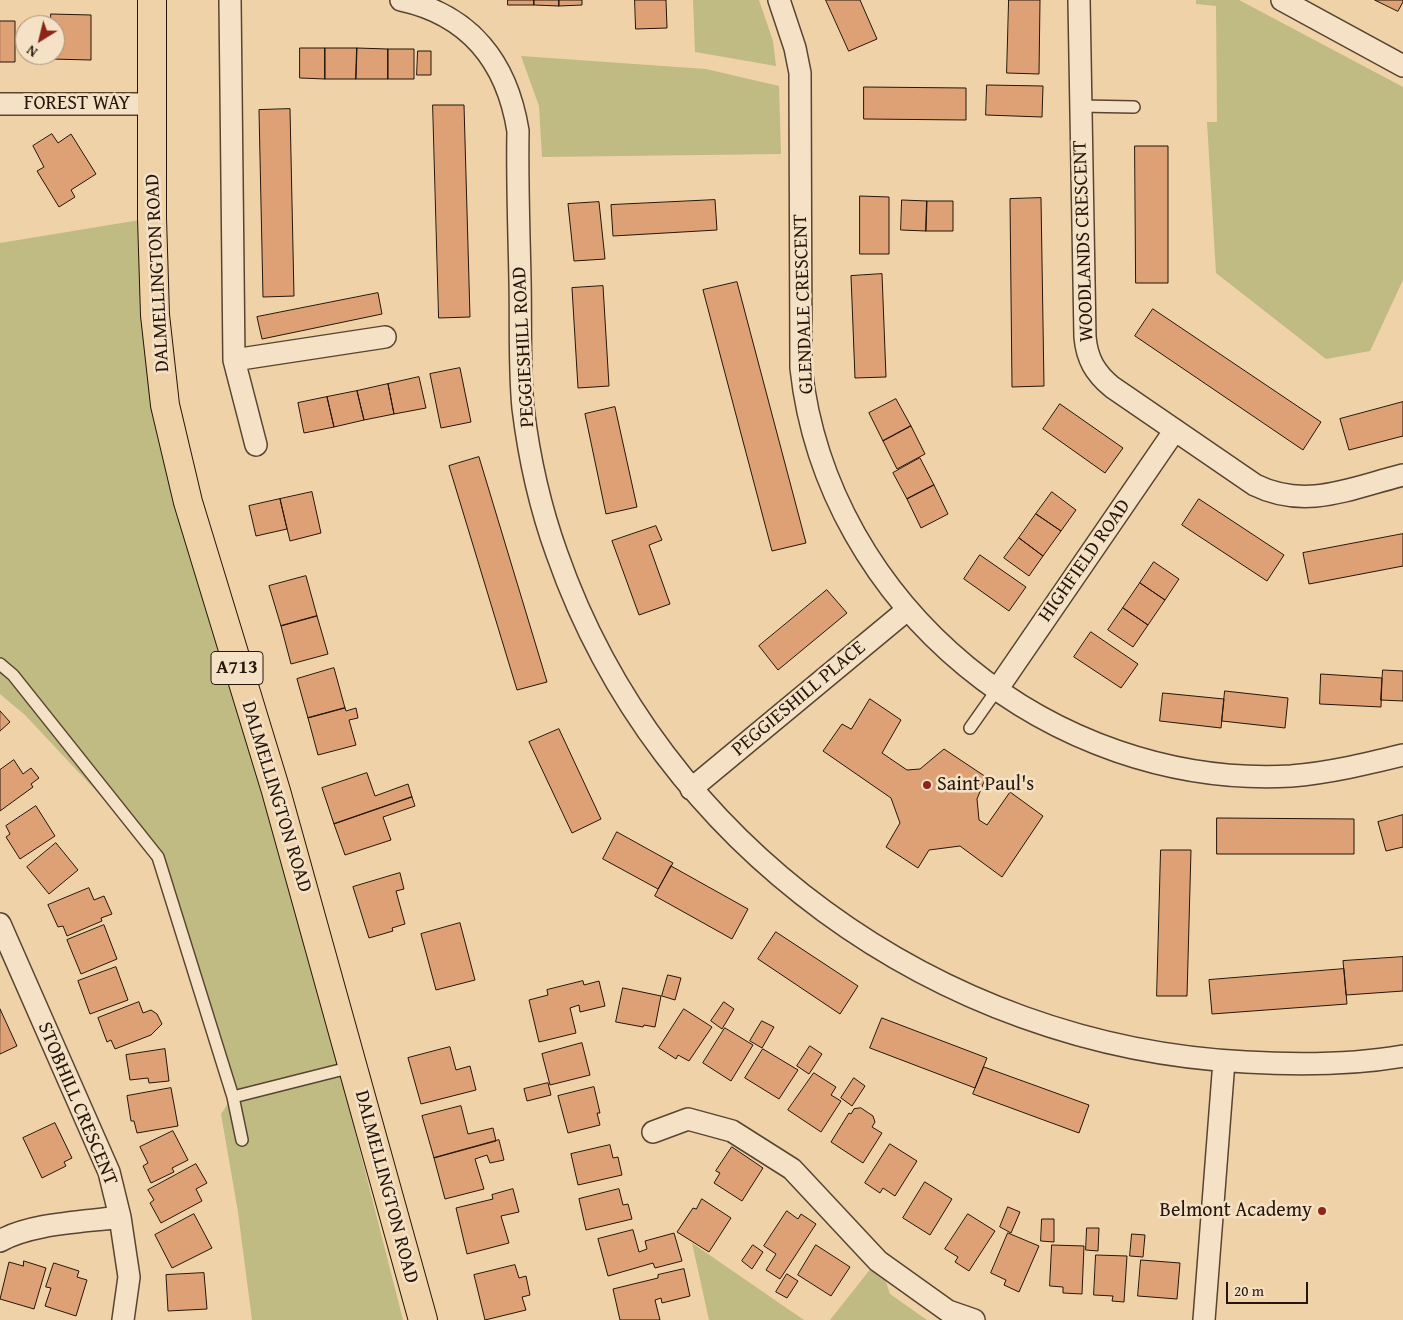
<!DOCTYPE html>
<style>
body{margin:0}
#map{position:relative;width:1403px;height:1320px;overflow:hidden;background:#efd2a8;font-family:"Gentium Book Plus",serif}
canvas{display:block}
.north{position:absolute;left:15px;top:15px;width:50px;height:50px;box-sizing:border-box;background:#f5e2c6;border:1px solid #a2907a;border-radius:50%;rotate:216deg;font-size:14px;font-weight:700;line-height:20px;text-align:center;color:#251609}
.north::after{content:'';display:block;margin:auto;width:18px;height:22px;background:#8f2418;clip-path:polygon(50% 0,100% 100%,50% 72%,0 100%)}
.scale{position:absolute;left:1226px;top:1282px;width:82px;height:22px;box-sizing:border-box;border:2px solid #251609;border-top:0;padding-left:6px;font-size:15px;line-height:18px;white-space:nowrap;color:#251609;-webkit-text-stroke:4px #f5e2c6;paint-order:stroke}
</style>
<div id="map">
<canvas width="1403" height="1320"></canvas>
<div class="north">N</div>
<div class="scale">20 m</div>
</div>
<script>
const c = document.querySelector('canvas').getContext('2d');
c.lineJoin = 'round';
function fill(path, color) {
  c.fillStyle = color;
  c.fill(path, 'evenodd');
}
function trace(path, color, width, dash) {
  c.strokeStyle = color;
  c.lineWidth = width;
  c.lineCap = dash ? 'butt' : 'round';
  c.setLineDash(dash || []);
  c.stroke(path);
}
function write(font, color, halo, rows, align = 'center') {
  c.font = font + ' "Gentium Book Plus",serif';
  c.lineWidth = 5;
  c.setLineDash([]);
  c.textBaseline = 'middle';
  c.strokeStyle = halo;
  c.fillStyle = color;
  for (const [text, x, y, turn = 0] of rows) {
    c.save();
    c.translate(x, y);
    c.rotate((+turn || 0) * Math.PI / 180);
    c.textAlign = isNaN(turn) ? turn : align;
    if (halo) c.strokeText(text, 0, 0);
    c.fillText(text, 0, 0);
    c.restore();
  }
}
const green = new Path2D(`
 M 693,0 L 759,0 L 773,41 L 776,66 L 695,52 Z
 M 1196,0 L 1239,0 L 1403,87 L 1403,280 L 1370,351 L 1326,359 L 1216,273 L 1207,122 L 1217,122 L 1216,6 L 1196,4 Z
 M 521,56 L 706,69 L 779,86 L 781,154 L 542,157 L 539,106 Z
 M 152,218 L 165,405 L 276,791 L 349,1108 L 403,1320 L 252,1320 L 238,1212 L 221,1114 L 233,1096 L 158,857 L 25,715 L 0,694 L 0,243 Z
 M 692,1243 L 804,1320 L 709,1320 Z
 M 872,1267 L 884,1276 L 890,1294 L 927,1320 L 830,1320 Z`);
const building = new Path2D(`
 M 508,0 L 534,0 L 534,5 L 508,5 Z
 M 534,0 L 559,0 L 559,6 L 534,5 Z
 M 559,0 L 582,0 L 582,5 L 559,6 Z
 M 635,0 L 666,0 L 667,28 L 636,29 Z
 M 826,0 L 860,0 L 877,39 L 849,51 Z
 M 1009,0 L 1040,0 L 1039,74 L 1007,73 Z
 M 1375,0 L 1403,0 L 1403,2 L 1398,11 Z
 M 51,14 L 91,15 L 91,60 L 51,59 L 51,55 L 55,55 L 55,25 L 51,25 Z
 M 0,21 L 15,21 L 15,62 L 0,62 Z
 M 300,48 L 325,48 L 325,79 L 300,78 Z
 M 325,48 L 357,48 L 356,79 L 325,79 Z
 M 357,48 L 388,49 L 388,79 L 356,79 Z
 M 388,49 L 414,49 L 414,79 L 388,79 Z
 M 418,51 L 431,51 L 431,75 L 417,75 Z
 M 987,85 L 1043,86 L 1042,117 L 986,115 Z
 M 864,87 L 966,88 L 966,120 L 864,119 Z
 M 433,105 L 464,105 L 470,317 L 439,318 Z
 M 290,109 L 294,296 L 263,297 L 259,110 Z
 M 52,134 L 58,143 L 71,134 L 96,174 L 71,190 L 75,197 L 59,207 L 37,171 L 44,167 L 33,146 Z
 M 1135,146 L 1168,146 L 1168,283 L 1136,283 Z
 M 860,196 L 889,197 L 889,254 L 860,254 Z
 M 1041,198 L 1044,386 L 1012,387 L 1010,199 Z
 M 715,200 L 717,230 L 613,236 L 611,205 Z
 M 902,200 L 927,201 L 926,231 L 901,230 Z
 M 927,201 L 953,201 L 953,231 L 926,231 Z
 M 599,202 L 605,259 L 574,261 L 568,204 Z
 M 882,274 L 886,377 L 855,378 L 851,276 Z
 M 737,282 L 806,543 L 772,551 L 703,290 Z
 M 603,286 L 609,386 L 578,388 L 572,288 Z
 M 378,293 L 382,314 L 262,339 L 257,317 Z
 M 1153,309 L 1321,422 L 1303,450 L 1135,336 Z
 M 460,368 L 471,422 L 441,428 L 430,374 Z
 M 419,377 L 426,408 L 394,414 L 388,384 Z
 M 388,384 L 394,414 L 364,420 L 357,391 Z
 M 357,391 L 364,420 L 334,427 L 327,397 Z
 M 327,397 L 334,427 L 304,433 L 298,403 Z
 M 896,399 L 911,426 L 883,441 L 869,413 Z
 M 1403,402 L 1403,436 L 1349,450 L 1340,419 Z
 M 1060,404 L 1123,448 L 1105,473 L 1043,429 Z
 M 615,407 L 637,507 L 606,514 L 585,414 Z
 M 911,426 L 925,454 L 897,469 L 883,441 Z
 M 479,457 L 547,682 L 517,690 L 449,466 Z
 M 920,458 L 934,485 L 907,499 L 893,473 Z
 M 934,485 L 948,514 L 921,528 L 907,499 Z
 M 312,492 L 321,533 L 290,541 L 280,499 Z
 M 1052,492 L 1076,510 L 1061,531 L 1036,514 Z
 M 280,499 L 287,529 L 256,536 L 249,506 Z
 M 1199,499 L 1284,555 L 1267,581 L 1182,525 Z
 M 1036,514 L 1061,531 L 1043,556 L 1019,538 Z
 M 656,526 L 662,540 L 649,545 L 670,604 L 639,615 L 612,541 Z
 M 1403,534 L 1403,566 L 1309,584 L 1303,553 Z
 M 1019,538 L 1043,556 L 1029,576 L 1004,558 Z
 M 980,555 L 1026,587 L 1009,611 L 964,579 Z
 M 1154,562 L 1179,579 L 1165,600 L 1140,583 Z
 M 306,576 L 317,616 L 281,626 L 269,586 Z
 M 1140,583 L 1165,600 L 1148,625 L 1123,608 Z
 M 827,590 L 847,613 L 778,670 L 759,646 Z
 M 1123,608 L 1148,625 L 1133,647 L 1108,630 Z
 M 317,616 L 328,654 L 291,664 L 281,626 Z
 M 1091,632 L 1138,664 L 1121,688 L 1074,657 Z
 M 334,668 L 345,708 L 308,718 L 297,679 Z
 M 1383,670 L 1403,671 L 1403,701 L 1381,700 Z
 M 1321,674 L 1382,678 L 1381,707 L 1320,704 Z
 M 1225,691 L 1288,698 L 1285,728 L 1222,721 Z
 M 1163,693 L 1224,699 L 1221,728 L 1160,721 Z
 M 870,699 L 901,720 L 882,753 L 907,770 L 920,769 L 944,749 L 986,777 L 977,799 L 979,820 L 987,825 L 1010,792 L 1043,816 L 1002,877 L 960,846 L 929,850 L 918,868 L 886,847 L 900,823 L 891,798 L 823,751 L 842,724 L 851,729 Z
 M 345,708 L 346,711 L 356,708 L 358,718 L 349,720 L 356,745 L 318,755 L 308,718 Z
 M 0,711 L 10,722 L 0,731 Z
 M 559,729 L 601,819 L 572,833 L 529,742 Z
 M 14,760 L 23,774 L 31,768 L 39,778 L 31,784 L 33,787 L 0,811 L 0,770 Z
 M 367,773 L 375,796 L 408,784 L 412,797 L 334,824 L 322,788 Z
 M 412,797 L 415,806 L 383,817 L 391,840 L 345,855 L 334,824 Z
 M 36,806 L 55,836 L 20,859 L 6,837 L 10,834 L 6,826 Z
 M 1403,815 L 1403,847 L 1386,851 L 1378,822 Z
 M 1217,818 L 1354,819 L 1354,854 L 1217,854 Z
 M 617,832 L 673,863 L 658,889 L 603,859 Z
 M 56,843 L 78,870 L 49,894 L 27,867 Z
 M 1161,850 L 1191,850 L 1187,996 L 1157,996 Z
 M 671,866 L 748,909 L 732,939 L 655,896 Z
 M 400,873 L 404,889 L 396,891 L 405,924 L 392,928 L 393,931 L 369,938 L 353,887 Z
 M 89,888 L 94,900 L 104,896 L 112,914 L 101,918 L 102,921 L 67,936 L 63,926 L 58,927 L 48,905 Z
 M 460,923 L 475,980 L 436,990 L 421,934 Z
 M 104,925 L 117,959 L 81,974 L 67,940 Z
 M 776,932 L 858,986 L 840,1014 L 758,959 Z
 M 1403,957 L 1403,991 L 1346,995 L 1343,961 Z
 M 116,967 L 128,1000 L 90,1014 L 78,981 Z
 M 1344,969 L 1347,1004 L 1212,1014 L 1209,980 Z
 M 668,975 L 681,978 L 675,1000 L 662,996 Z
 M 583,981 L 584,985 L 599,981 L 605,1006 L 580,1012 L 579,1005 L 570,1008 L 576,1033 L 539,1042 L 529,1000 L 548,995 L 547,990 Z
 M 623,988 L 661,996 L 655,1027 L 644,1025 L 643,1027 L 616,1022 Z
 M 139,1002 L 143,1013 L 151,1010 L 157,1014 L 162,1024 L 151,1035 L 115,1049 L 111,1040 L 107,1042 L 98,1018 Z
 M 724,1002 L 734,1009 L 722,1029 L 711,1021 Z
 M 0,1009 L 17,1046 L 0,1054 Z
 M 684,1009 L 712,1027 L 689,1061 L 678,1055 L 676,1059 L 659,1048 Z
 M 882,1018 L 987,1058 L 975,1088 L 870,1048 Z
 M 762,1021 L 774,1027 L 762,1048 L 750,1041 Z
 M 725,1028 L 753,1045 L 731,1081 L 703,1063 Z
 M 582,1043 L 590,1075 L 550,1085 L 542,1054 Z
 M 810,1046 L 822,1054 L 809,1074 L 797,1066 Z
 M 450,1047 L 456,1070 L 470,1066 L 476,1090 L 421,1104 L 408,1058 Z
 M 165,1049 L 169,1081 L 149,1083 L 148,1078 L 130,1080 L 126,1055 Z
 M 763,1049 L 798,1070 L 779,1099 L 745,1078 Z
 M 984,1067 L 1089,1105 L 1079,1133 L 973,1094 Z
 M 814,1073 L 836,1087 L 831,1095 L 841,1101 L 821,1132 L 788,1110 Z
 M 854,1078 L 865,1086 L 852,1106 L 841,1098 Z
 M 548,1083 L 551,1095 L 527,1101 L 524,1089 Z
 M 594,1087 L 600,1113 L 597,1113 L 600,1125 L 568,1133 L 558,1096 Z
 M 171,1088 L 178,1126 L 137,1133 L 134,1121 L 131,1121 L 127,1096 Z
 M 461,1106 L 468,1134 L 493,1128 L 496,1141 L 434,1158 L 422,1116 Z
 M 861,1108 L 873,1116 L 875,1122 L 872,1127 L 882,1133 L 863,1163 L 831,1142 L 849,1113 L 851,1114 L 854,1109 Z
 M 55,1123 L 72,1158 L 64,1162 L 66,1166 L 42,1178 L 23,1138 Z
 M 173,1131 L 188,1160 L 172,1168 L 174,1172 L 151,1183 L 143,1166 L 148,1163 L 140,1147 Z
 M 499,1140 L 504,1160 L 490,1163 L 487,1155 L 475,1159 L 484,1189 L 445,1199 L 434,1158 Z
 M 890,1144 L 917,1161 L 895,1196 L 883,1188 L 880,1193 L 865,1183 Z
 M 610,1145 L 613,1158 L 618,1157 L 622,1175 L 578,1185 L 571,1154 Z
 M 732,1147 L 763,1168 L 742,1201 L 714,1183 L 720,1173 L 716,1171 Z
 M 196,1164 L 207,1183 L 196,1189 L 202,1201 L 161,1223 L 150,1203 L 154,1200 L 148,1190 Z
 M 925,1182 L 952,1199 L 930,1235 L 903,1218 Z
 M 513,1189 L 519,1212 L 501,1216 L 509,1243 L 467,1254 L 456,1208 L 493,1199 L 492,1195 Z
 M 619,1189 L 623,1205 L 628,1204 L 632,1219 L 586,1230 L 579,1199 Z
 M 702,1199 L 731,1218 L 709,1252 L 677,1232 L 693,1208 L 696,1209 Z
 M 1008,1207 L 1020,1212 L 1011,1233 L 1000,1227 Z
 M 787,1211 L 798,1219 L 801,1214 L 816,1224 L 780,1279 L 766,1270 L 776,1254 L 764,1246 Z
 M 194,1214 L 212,1248 L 172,1268 L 155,1235 Z
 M 968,1214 L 995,1231 L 969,1271 L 955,1262 L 958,1257 L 945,1249 Z
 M 1042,1219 L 1054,1219 L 1054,1242 L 1041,1241 Z
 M 1087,1228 L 1099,1228 L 1098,1251 L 1086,1250 Z
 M 633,1230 L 639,1252 L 647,1249 L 645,1241 L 674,1233 L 682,1261 L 655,1268 L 653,1263 L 608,1276 L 598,1239 Z
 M 1008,1233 L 1039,1246 L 1019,1292 L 1004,1285 L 1006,1280 L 991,1273 Z
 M 1132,1234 L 1145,1235 L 1143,1257 L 1130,1256 Z
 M 753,1245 L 763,1252 L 752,1269 L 742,1261 Z
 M 816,1245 L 850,1267 L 831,1296 L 798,1275 Z
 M 1052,1245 L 1084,1246 L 1082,1294 L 1063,1293 L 1063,1287 L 1050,1286 Z
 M 1096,1255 L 1127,1256 L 1124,1302 L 1112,1301 L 1113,1296 L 1094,1295 Z
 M 1141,1260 L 1180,1263 L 1177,1299 L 1138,1296 Z
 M 24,1261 L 46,1268 L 34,1309 L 0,1299 L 9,1262 L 23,1266 Z
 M 54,1263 L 79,1271 L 77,1277 L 87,1280 L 76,1316 L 45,1306 L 51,1288 L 46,1287 Z
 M 515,1265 L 519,1278 L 526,1276 L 530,1295 L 522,1297 L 526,1310 L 485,1320 L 474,1275 Z
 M 684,1269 L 690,1296 L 662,1303 L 661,1298 L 655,1300 L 660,1320 L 620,1320 L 613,1289 L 658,1278 L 658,1275 Z
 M 204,1273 L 207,1309 L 168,1311 L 166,1275 Z
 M 787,1274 L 798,1281 L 787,1298 L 776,1292 Z`);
const service = new Path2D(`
 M 1080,106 L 1134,107
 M 0,664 L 13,675 L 158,857 L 233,1097 L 242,1140
 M 970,728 L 996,691
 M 233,1097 L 352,1067`);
const minor = new Path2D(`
 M 230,0 L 234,360 L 256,445
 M 401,0 C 470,15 507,62 518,131 C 517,180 519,231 520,280 C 521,323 519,366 523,408 C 529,457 540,507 557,554 C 659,845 939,1047 1246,1062 C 1298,1065 1351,1065 1403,1056
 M 779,0 L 795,48 L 800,73 L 801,368 C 827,607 1053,789 1291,776 C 1329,773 1366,764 1403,755
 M 1079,0 L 1085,337 C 1087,359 1095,373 1112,387 L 1255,485 C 1306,510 1351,488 1403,475
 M 1282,0 L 1403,66
 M 0,104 L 153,104
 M 234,360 L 385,337
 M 996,691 L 1175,430
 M 691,789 L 907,610
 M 0,924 L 109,1172 L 120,1217 L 129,1277 L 123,1320
 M 653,1132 L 688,1119 L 732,1131 L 792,1169 L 878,1261 L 948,1311 L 974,1320
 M 0,1241 C 31,1223 85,1222 120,1217
 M 1204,1320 L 1224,1061`);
const primary = new Path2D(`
 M 152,0 L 152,218 L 155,315 L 165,405 L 188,502 L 276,791 L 423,1320`);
const markers = [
 [927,785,5,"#8f2418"],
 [1322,1211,5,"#8f2418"]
];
const shields = [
 [237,668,52]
];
const shieldNames = [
 ["A713",237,668]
];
const streetNames = [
 ["FOREST WAY",77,104],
 ["WOODLANDS CRESCENT",1084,241,-92],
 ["DALMELLINGTON ROAD",158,273,-93],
 ["GLENDALE CRESCENT",804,304,-92],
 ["PEGGIESHILL ROAD",524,347,-93],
 ["HIGHFIELD ROAD",1085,561,-55],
 ["PEGGIESHILL PLACE",799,699,-40],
 ["DALMELLINGTON ROAD",276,797,73],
 ["STOBHILL CRESCENT",77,1104,67],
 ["DALMELLINGTON ROAD",386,1187,75]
];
const poiNames = [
 ["Saint Paul's",937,785],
 ["Belmont Academy",1312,1211,"right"]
];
fill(green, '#c0ba83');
fill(building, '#dea176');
trace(building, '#251609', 1);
trace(service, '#584531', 14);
trace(minor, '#584531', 24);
trace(primary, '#251609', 30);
trace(service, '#f5e2c6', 11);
trace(minor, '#f5e2c6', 21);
trace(primary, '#efd2a8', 28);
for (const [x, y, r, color] of markers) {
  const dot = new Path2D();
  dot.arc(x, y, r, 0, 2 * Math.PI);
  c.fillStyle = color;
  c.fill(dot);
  trace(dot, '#f5e2c6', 2);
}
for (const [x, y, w] of shields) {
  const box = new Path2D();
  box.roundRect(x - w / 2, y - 16.5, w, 33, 4);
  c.fillStyle = '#f5e2c6';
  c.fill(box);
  trace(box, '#251609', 1);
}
write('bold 19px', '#251609', null, shieldNames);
write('20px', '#251609', '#f5e2c6', streetNames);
write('20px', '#251609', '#f5e2c6', poiNames, 'left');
</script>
